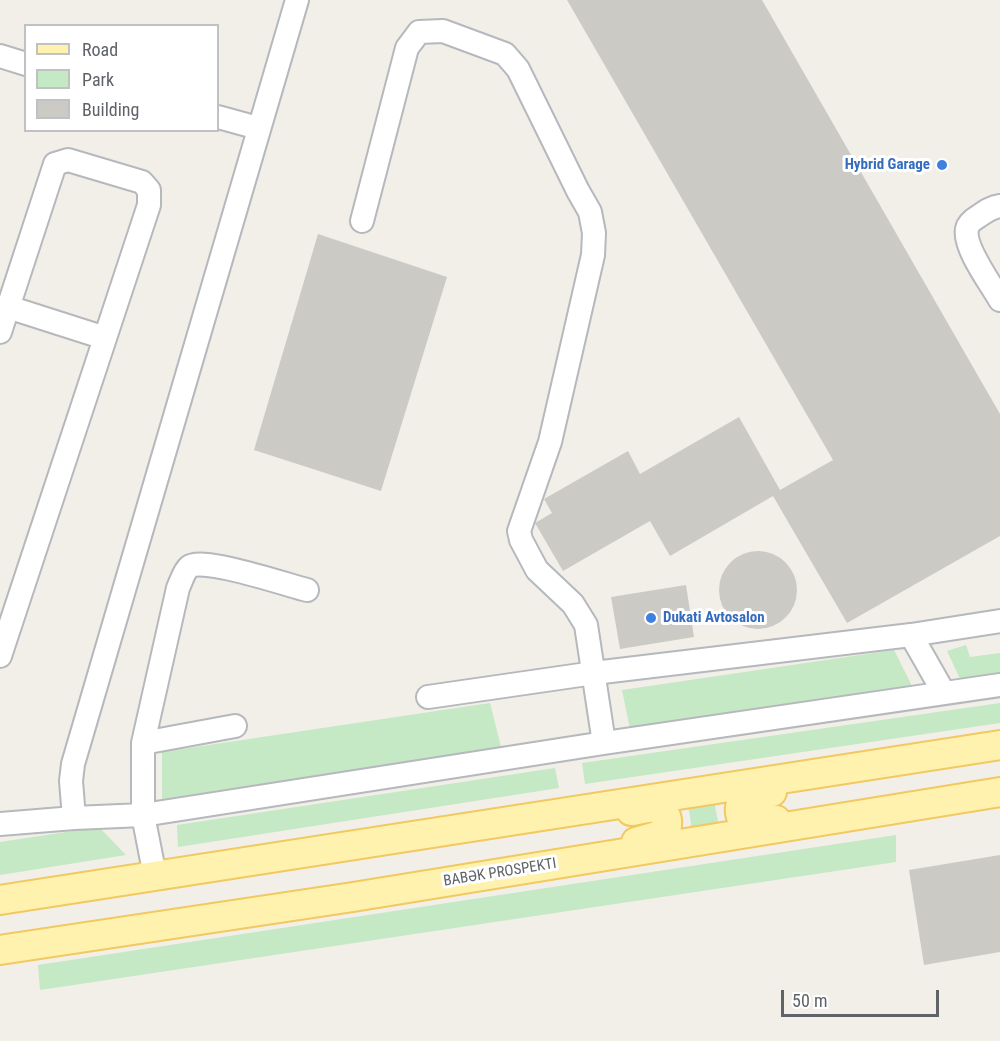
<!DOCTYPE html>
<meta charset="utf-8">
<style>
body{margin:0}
#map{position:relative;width:1000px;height:1041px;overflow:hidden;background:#f1efe8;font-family:"Roboto Condensed",sans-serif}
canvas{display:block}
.legend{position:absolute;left:24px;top:24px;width:195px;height:108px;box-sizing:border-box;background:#fff;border:2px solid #bfc1c3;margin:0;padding:8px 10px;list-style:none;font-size:18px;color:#5f6368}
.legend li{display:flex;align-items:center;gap:12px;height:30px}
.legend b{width:30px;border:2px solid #bfc1c3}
.scale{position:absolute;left:781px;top:990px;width:158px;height:27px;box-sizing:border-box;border:3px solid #5f6368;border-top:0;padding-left:8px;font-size:18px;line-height:21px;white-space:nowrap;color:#5f6368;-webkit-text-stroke:4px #fff;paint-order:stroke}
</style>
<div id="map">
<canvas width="1000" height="1041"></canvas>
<ul class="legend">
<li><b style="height:8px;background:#fff2af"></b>Road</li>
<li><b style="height:16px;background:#c5e8c5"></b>Park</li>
<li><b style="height:16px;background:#cccac5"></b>Building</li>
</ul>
<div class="scale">50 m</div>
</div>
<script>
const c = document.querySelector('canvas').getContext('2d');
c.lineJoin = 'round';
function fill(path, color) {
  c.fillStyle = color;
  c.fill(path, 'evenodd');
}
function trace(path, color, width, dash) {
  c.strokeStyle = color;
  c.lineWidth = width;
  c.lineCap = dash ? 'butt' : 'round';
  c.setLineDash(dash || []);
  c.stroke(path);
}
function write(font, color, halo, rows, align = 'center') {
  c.font = font + ' "Roboto Condensed",sans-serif';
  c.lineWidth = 6;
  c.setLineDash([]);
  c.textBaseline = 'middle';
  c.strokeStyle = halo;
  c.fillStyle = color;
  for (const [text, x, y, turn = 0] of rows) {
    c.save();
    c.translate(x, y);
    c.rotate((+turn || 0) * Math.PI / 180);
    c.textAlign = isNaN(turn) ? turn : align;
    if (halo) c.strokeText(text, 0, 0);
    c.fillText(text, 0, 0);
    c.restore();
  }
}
const green = new Path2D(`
 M 966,645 L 970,657 L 1000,653 L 1000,674 L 961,681 L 947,651 Z
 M 894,650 L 912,686 L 630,729 L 622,690 Z
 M 490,703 L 501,747 L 162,799 L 162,752 Z
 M 1000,703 L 1000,723 L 585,784 L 582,763 Z
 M 555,768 L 559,788 L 178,847 L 177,825 Z
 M 727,795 L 715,806 L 718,821 L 728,831 L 684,839 L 691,824 L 689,810 L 675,803 Z
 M 99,827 L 126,855 L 0,875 L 0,842 Z
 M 896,835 L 896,862 L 40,990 L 38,965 Z`);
const building = new Path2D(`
 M 567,0 L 762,0 L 1000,414 L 1000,536 L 847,623 L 773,496 L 670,556 L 650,521 L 563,571 L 535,523 L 552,513 L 544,499 L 628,451 L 640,474 L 739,417 L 780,490 L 833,460 Z
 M 318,234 L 447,277 L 381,491 L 254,450 Z
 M719 590a39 39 0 1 1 78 0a39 39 0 1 1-78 0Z
 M 686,585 L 694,637 L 620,649 L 611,597 Z
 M 1000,855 L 1000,952 L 924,965 L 909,870 Z`);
const minor = new Path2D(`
 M 0,56 L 26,64
 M 218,117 L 258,128
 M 1000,206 C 992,207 986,211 979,216 C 974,219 968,223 967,229 C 963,247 991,284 1000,300
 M 362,221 L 407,48 L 419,32 L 443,31 L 505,54 L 518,69 L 578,191 L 590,212 L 594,233 L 593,255 L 550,442 L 519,531 L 521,540 L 537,570 L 573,604 L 586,625 L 604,743
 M 8,307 L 105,338
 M 0,332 L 55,164 L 68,160 L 142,182 L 149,190 L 149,205 L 0,656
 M 944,693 L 911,635 L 1000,621
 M 428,697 L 594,673 L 911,635
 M 143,743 L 235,726
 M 74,818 L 71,781 L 73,764 L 297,0
 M 0,824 L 74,818 L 143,815 L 604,743 L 1000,685
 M 155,876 L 143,815 L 143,743 L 178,588 C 181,582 184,571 189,567 C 202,556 287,585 307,590`);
const major = new Path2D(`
 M 772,792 C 757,794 734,796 741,817 L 752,822 L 776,820
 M 631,811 C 639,810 650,806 657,809 C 669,812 669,825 664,834 L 636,842
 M 0,900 L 1000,745
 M 0,950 L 353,897 L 1000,792`);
const markers = [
 [942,165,6,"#3f7fe0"],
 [651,618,6,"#3f7fe0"]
];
const shopNames = [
 ["Hybrid Garage",930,165],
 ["Dukati Avtosalon",663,618,"left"]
];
const streetNames = [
 ["BABƏK PROSPEKTI",500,873,-9]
];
fill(green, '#c5e8c5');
fill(building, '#cccac5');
trace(minor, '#b5b8bc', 26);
trace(major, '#f2c960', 32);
trace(minor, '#fff', 22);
trace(major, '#fff2af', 28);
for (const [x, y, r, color] of markers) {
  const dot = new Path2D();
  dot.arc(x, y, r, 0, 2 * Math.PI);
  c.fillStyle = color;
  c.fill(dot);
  trace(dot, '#fff', 2);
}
write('bold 15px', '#366cbe', '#fff', shopNames, 'right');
write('15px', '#5f6368', '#fff', streetNames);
</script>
